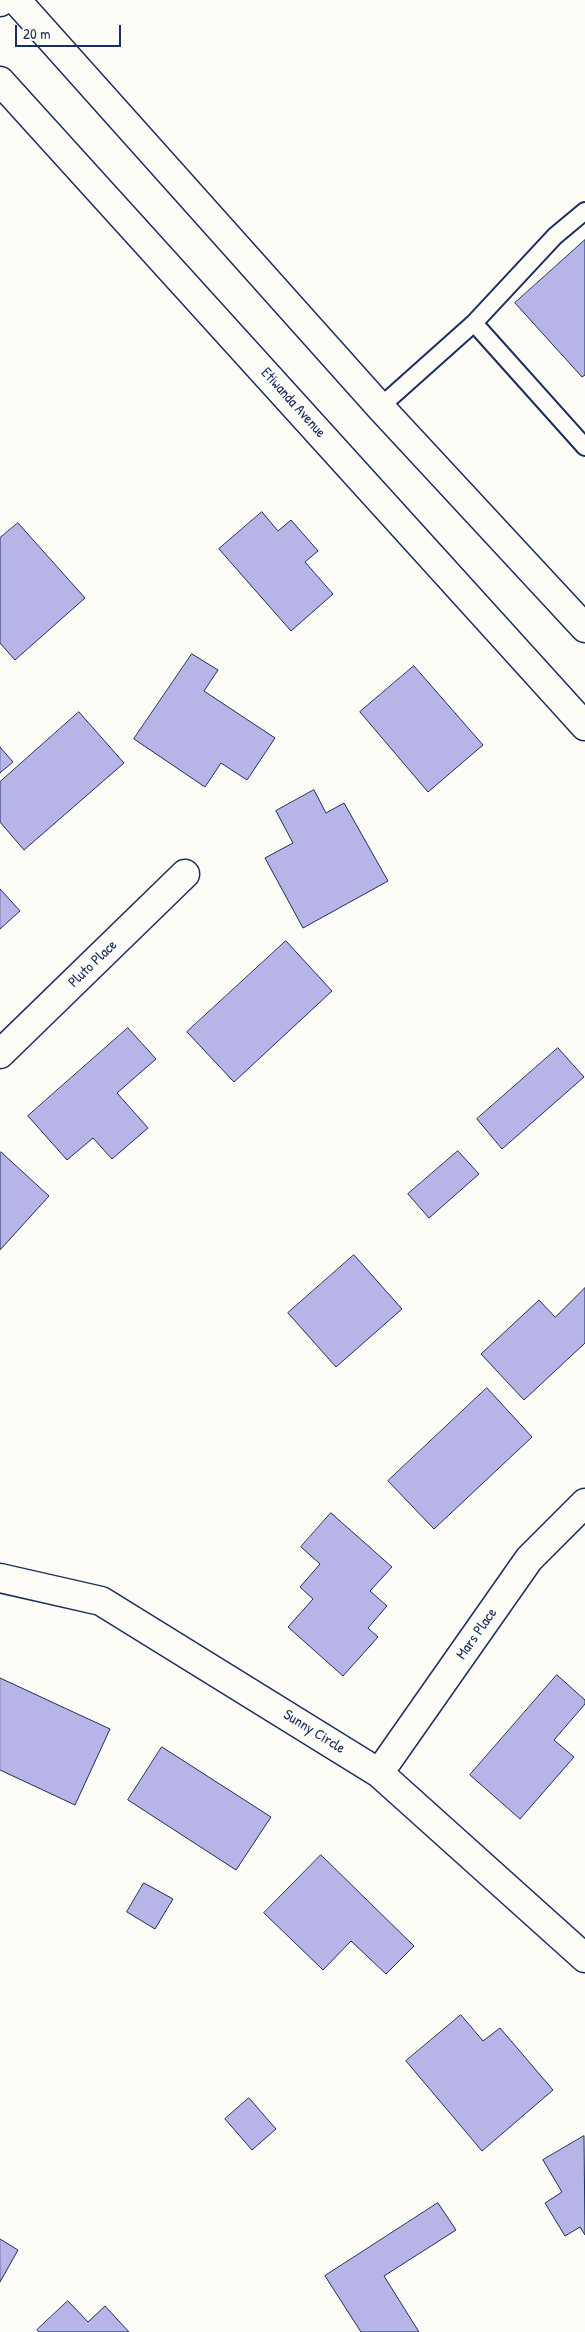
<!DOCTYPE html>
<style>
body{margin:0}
#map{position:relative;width:585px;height:2332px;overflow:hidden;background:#fdfcf7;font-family:"Patrick Hand",sans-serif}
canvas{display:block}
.scale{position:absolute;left:15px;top:25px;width:106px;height:22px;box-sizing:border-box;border:2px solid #1b2f5e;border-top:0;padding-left:6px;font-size:15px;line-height:18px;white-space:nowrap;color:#1b2f5e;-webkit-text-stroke:4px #fdfcf7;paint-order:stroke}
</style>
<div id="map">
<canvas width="585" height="2332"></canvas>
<div class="scale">20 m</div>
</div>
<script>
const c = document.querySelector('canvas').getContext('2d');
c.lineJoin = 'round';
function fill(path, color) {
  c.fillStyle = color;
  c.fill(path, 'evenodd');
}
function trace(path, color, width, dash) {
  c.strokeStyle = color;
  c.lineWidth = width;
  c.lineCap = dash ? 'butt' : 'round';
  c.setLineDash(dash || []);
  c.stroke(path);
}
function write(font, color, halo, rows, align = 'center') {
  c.font = font + ' "Patrick Hand",sans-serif';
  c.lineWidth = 4;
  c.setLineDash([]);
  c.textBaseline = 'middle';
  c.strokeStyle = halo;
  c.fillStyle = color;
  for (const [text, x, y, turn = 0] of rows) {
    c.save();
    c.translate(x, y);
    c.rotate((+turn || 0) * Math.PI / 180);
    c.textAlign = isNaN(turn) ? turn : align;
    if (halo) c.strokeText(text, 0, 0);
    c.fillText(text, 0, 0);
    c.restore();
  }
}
const building = new Path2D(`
 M 585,240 L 585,375 L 582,377 L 515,303 Z
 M 262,512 L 278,531 L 291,520 L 318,551 L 305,562 L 333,594 L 291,631 L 219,549 Z
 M 18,523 L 85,598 L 15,660 L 0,643 L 0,538 Z
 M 192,654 L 218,670 L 204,691 L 275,738 L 247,780 L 221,763 L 205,787 L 134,739 Z
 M 414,666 L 483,745 L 428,792 L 360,712 Z
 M 79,712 L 124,763 L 24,850 L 0,822 L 0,782 Z
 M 0,747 L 13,762 L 0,773 Z
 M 314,790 L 326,813 L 344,803 L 388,881 L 303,928 L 265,858 L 293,843 L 276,811 Z
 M 0,889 L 20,911 L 0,929 Z
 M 286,941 L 332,991 L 234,1082 L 187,1032 Z
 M 128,1028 L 156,1059 L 117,1093 L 148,1128 L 112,1159 L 93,1138 L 67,1160 L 28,1116 Z
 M 558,1048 L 584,1077 L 502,1149 L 477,1119 Z
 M 458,1151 L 479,1174 L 429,1218 L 408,1194 Z
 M 1,1152 L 49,1196 L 0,1250 L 0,1153 Z
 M 354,1255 L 402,1309 L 336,1367 L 288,1313 Z
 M 585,1288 L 585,1343 L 524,1400 L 481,1354 L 539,1300 L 555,1317 Z
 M 487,1388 L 532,1437 L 434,1529 L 388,1481 Z
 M 331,1513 L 392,1567 L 370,1591 L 387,1606 L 368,1628 L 378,1637 L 343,1676 L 288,1627 L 313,1599 L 300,1587 L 320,1564 L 301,1547 Z
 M 557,1675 L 585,1700 L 585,1704 L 554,1740 L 574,1757 L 520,1819 L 470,1775 Z
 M 0,1678 L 110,1729 L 75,1805 L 0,1770 Z
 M 162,1747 L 271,1817 L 236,1870 L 128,1800 Z
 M 321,1855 L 414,1946 L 386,1974 L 351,1941 L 323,1970 L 264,1913 Z
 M 144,1883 L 173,1899 L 155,1929 L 127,1912 Z
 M 461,2015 L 483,2041 L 500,2028 L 553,2090 L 482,2151 L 406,2061 Z
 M 249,2098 L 276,2129 L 252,2150 L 225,2119 Z
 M 584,2136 L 585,2235 L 580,2227 L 565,2236 L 545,2203 L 562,2192 L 543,2160 Z
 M 438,2203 L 456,2230 L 384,2276 L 419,2332 L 361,2332 L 325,2276 Z
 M 0,2239 L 18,2250 L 0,2282 Z
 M 68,2301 L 88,2322 L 105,2306 L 129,2332 L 39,2332 L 37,2330 Z`);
const lane = new Path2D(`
 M 474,323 L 555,236 L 585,211
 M 380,407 L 474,323 L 585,447`);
const street = new Path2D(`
 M 0,2 L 3,0
 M 0,1054 L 185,874
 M 0,1578 L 101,1601 L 379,1773 L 585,1958
 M 379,1773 L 529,1559 L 585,1503`);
const primary = new Path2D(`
 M 16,0 L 380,407 L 585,628
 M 0,81 L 585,726`);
const streetNames = [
 ["Etiwanda Avenue",293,403,48],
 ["Pluto Place",93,964,-44],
 ["Mars Place",477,1634,-55],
 ["Sunny Circle",314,1732,32]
];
fill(building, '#b7b5e7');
trace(building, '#1b2f5e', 1);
trace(lane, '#1b2f5e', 20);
trace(street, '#1b2f5e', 31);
trace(primary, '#1b2f5e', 31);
trace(lane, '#fdfcf7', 16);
trace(street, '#fdfcf7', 28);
trace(primary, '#fdfcf7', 28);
write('15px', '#1b2f5e', '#fdfcf7', streetNames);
</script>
